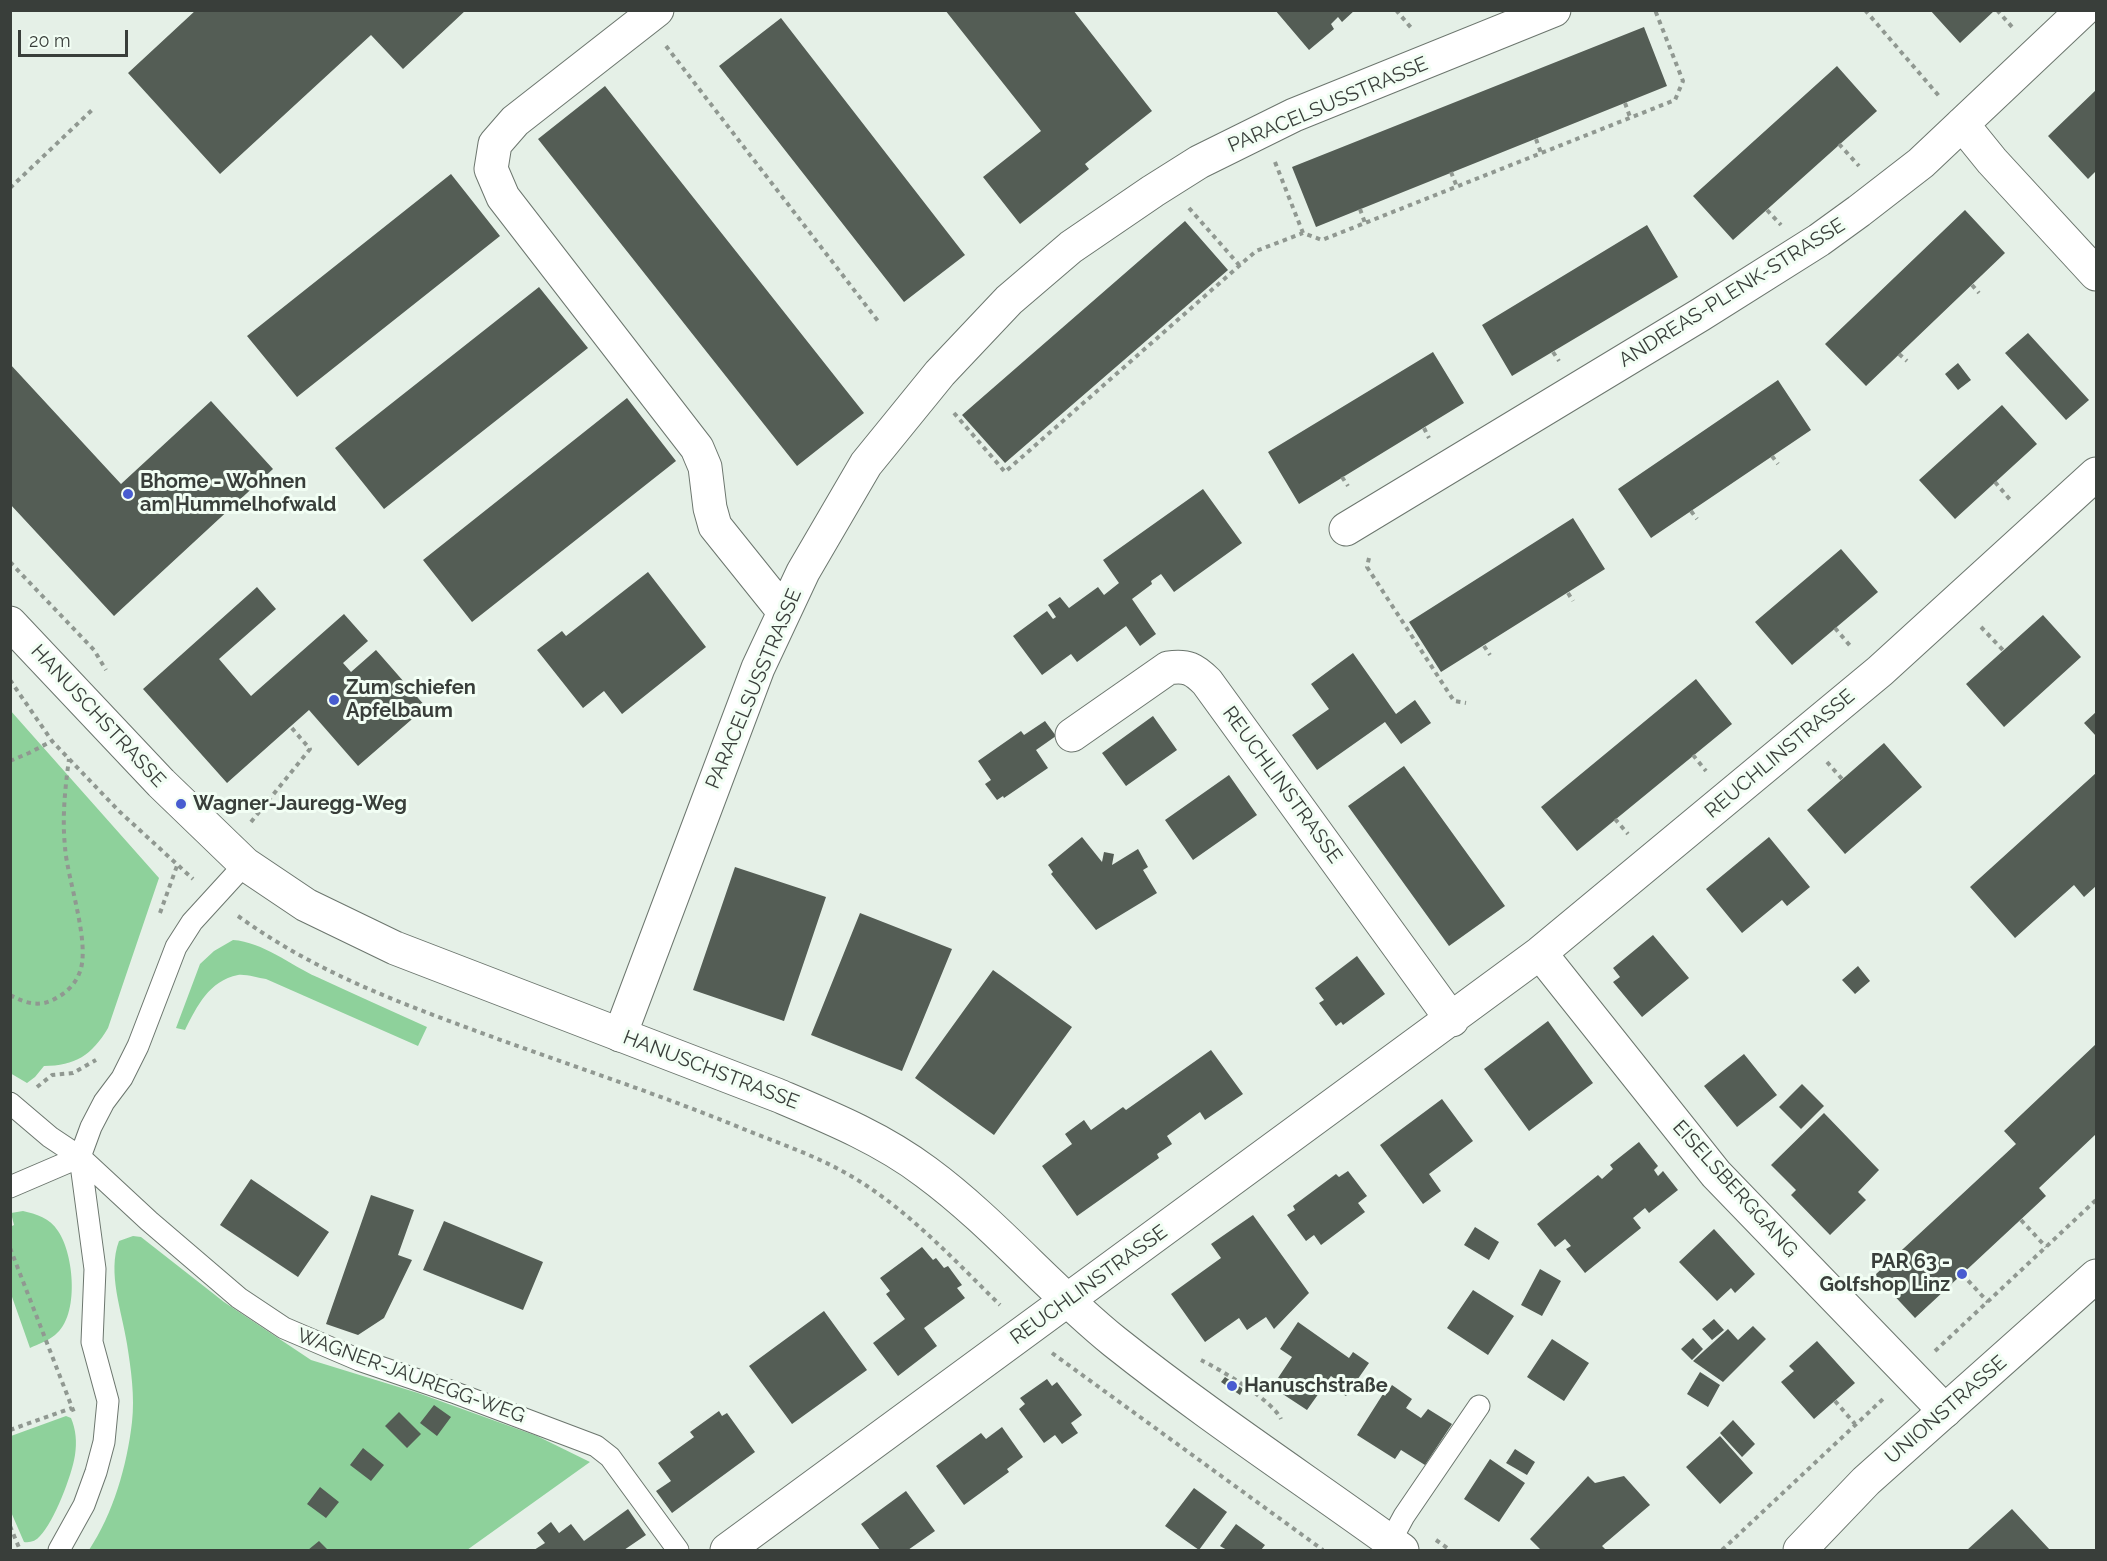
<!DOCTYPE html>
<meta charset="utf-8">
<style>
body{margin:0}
#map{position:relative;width:2107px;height:1561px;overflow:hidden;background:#e5f0e7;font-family:Raleway,sans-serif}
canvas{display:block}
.frame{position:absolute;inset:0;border:12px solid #393e3a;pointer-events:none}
.scale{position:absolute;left:18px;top:30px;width:110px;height:27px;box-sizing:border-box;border:3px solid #393e3a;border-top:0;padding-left:8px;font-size:18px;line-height:21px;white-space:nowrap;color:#393e3a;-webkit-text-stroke:4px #f2fef4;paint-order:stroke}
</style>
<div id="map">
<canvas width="2107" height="1561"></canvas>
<div class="frame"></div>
<div class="scale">20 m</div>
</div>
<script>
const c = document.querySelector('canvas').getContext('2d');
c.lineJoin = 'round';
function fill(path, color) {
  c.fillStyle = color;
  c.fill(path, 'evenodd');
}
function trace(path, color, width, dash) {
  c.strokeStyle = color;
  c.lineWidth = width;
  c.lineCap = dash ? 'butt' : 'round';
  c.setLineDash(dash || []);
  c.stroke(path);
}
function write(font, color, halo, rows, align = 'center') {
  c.font = font + ' Raleway,sans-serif';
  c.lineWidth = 6;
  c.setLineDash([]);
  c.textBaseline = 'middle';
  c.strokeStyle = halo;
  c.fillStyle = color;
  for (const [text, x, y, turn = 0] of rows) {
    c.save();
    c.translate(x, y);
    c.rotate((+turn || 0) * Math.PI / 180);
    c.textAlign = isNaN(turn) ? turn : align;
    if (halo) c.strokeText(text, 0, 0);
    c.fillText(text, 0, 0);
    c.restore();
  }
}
const green = new Path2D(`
 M 10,710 L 159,878 L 108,1028 C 92,1055 75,1066 44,1066 L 35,1077 L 27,1083 L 10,1073 Z
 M 233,940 C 263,942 290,965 317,977 C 353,994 390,1010 427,1027 L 418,1046 L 266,979 C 258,978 246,974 238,975 C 209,981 197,1006 185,1030 L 176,1028 L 200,964 L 214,951 Z
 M 23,1211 C 36,1214 50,1218 58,1231 C 74,1254 80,1316 55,1335 C 48,1341 38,1344 30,1348 L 11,1294 L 10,1227 L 14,1225 L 11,1213 Z
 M 133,1236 L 141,1237 L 224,1302 L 311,1360 L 418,1393 L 537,1436 L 590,1462 L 467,1550 L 89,1550 C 113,1514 127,1466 132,1422 C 135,1397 131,1369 127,1344 C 122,1311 107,1273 119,1241 Z
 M 66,1416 L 71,1418 C 76,1430 77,1442 75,1455 C 72,1475 54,1522 40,1536 C 36,1541 30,1543 24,1542 L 11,1512 L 11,1436 Z`);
const building = new Path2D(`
 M 196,10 L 466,10 L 403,69 L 371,35 L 220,174 L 128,73 Z
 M 945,10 L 1073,10 L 1152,111 L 1085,164 L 1089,169 L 1020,224 L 983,177 L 1041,131 Z
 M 1275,10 L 1355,10 L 1342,22 L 1338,17 L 1331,24 L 1334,29 L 1309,50 Z
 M 1930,10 L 1995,10 L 1960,43 Z
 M 781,18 L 965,255 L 904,302 L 719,66 Z
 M 1644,27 L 1667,86 L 1316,227 L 1292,167 Z
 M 1837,66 L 1877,111 L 1733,240 L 1693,196 Z
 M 605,86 L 864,413 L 797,466 L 538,139 Z
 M 2096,90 L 2096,171 L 2088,179 L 2048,136 Z
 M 451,174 L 500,236 L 297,397 L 247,336 Z
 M 1965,210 L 2005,253 L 1866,386 L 1825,344 Z
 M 1185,221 L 1228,270 L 1005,463 L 962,415 Z
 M 1647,225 L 1678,277 L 1512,376 L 1482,325 Z
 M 539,287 L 588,348 L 384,509 L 335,448 Z
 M 2028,333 L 2089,400 L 2066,420 L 2005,353 Z
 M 1433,352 L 1464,403 L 1299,504 L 1268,452 Z
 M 1958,363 L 1971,380 L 1958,390 L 1945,374 Z
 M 10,364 L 121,484 L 211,401 L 273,469 L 114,616 L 10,504 Z
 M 1778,380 L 1811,430 L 1651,538 L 1618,489 Z
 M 627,398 L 676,461 L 472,622 L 423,560 Z
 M 2002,405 L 2037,444 L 1955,519 L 1919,480 Z
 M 1203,489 L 1242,543 L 1174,592 L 1161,574 L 1151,581 L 1152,584 L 1132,599 L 1156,634 L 1140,646 L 1126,626 L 1077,662 L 1071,654 L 1042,675 L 1013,636 L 1047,611 L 1053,619 L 1056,617 L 1048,605 L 1060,597 L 1069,608 L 1098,587 L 1104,595 L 1119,583 L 1103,560 Z
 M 1573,518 L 1605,569 L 1441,672 L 1409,622 Z
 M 1841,549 L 1878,592 L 1792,665 L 1755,622 Z
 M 648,572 L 706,647 L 622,714 L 604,691 L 583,708 L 537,650 L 562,631 L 566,636 Z
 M 257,587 L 276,609 L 219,659 L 251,696 L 344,614 L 368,641 L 343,663 L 351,672 L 376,650 L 426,707 L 358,766 L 309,710 L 227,783 L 143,689 Z
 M 2043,615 L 2081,657 L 2004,727 L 1966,684 Z
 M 1353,653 L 1396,714 L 1415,700 L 1431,723 L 1401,744 L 1385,722 L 1317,770 L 1292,735 L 1329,709 L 1311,684 Z
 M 1696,679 L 1732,724 L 1577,851 L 1541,807 Z
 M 2096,712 L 2096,736 L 2084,723 Z
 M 1153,716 L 1177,750 L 1126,786 L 1102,753 Z
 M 1045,721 L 1056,736 L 1036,750 L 1048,768 L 1004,798 L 1003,796 L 997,800 L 985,784 L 991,780 L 978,761 L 1021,731 L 1024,735 Z
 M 1884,743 L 1922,787 L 1845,854 L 1807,810 Z
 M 1404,766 L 1505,906 L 1449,946 L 1348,806 Z
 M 2096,773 L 2096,886 L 2084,897 L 2074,885 L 2015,938 L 1970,887 Z
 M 1229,775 L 1257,815 L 1193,860 L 1165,820 Z
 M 1082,837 L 1102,862 L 1104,852 L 1114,854 L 1112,865 L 1138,849 L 1148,867 L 1143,870 L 1157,893 L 1096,930 L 1051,874 L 1053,872 L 1048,865 Z
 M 1769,837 L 1810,887 L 1787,906 L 1782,900 L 1742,933 L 1706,889 Z
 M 735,867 L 826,897 L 784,1021 L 693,990 Z
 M 860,913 L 952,949 L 902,1071 L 811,1035 Z
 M 1653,935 L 1689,978 L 1642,1017 L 1613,982 L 1620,977 L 1613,968 Z
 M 1357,956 L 1385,994 L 1343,1025 L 1341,1022 L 1336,1026 L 1319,1003 L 1324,1000 L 1315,988 Z
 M 1858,966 L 1870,981 L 1855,994 L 1842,980 Z
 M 993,970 L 1072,1027 L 994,1135 L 915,1078 Z
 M 1548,1021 L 1593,1083 L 1529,1131 L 1484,1069 Z
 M 2096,1044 L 2096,1134 L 2039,1188 L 2046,1196 L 1915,1318 L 1875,1275 L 2016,1144 L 2004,1131 Z
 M 1211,1050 L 1243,1094 L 1205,1120 L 1200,1112 L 1167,1136 L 1172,1144 L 1157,1154 L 1159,1158 L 1077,1216 L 1042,1166 L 1072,1144 L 1065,1134 L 1084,1120 L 1091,1130 L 1123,1107 L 1126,1110 Z
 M 1744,1054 L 1777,1095 L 1737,1127 L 1704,1086 Z
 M 1802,1084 L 1824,1106 L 1801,1129 L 1779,1107 Z
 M 1442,1099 L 1473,1141 L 1429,1174 L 1441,1191 L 1423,1204 L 1380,1145 Z
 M 1824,1113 L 1879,1170 L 1858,1192 L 1866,1200 L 1830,1235 L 1791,1195 L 1796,1190 L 1771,1165 Z
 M 1639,1142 L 1658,1166 L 1654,1170 L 1658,1176 L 1663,1171 L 1678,1190 L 1649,1213 L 1645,1208 L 1633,1218 L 1641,1228 L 1585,1273 L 1566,1249 L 1571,1246 L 1565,1239 L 1555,1247 L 1537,1224 L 1598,1175 L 1602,1179 L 1613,1169 L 1610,1165 Z
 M 1348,1171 L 1367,1196 L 1358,1203 L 1365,1212 L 1321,1245 L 1314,1235 L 1306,1241 L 1287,1215 L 1295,1210 L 1293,1206 L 1336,1174 L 1339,1177 Z
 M 251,1179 L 329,1232 L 298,1277 L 220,1225 Z
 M 371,1195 L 414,1210 L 398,1255 L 412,1260 L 384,1318 L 358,1335 L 326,1324 Z
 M 1253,1215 L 1309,1293 L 1274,1329 L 1266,1317 L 1247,1330 L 1239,1318 L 1205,1342 L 1171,1294 L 1221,1258 L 1211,1244 Z
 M 444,1221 L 543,1262 L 523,1310 L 423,1270 Z
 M 1475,1227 L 1499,1242 L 1489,1260 L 1464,1245 Z
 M 1714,1229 L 1755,1274 L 1735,1293 L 1731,1288 L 1717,1301 L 1679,1262 Z
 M 922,1247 L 933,1260 L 936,1258 L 944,1268 L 948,1266 L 962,1285 L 957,1288 L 965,1298 L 924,1328 L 937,1346 L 898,1376 L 873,1343 L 905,1319 L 886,1294 L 890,1291 L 880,1278 Z
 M 1540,1269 L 1561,1281 L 1542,1316 L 1521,1305 Z
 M 1473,1290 L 1514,1316 L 1488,1355 L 1447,1328 Z
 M 824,1311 L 867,1370 L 792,1424 L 749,1366 Z
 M 1714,1319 L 1724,1330 L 1712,1340 L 1702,1329 Z
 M 1298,1322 L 1349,1358 L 1353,1352 L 1369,1363 L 1346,1396 L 1330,1386 L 1335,1379 L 1331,1376 L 1307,1410 L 1272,1387 L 1292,1357 L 1280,1349 Z
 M 1753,1326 L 1766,1339 L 1723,1382 L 1693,1361 L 1728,1329 L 1738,1340 Z
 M 1693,1338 L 1703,1349 L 1692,1360 L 1681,1349 Z
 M 1552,1339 L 1589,1363 L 1564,1401 L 1527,1377 Z
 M 1817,1341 L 1855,1383 L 1814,1419 L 1781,1382 L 1794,1371 L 1789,1366 Z
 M 1700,1372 L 1720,1385 L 1708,1407 L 1687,1394 Z
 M 1225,1377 L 1243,1389 L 1240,1395 L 1221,1382 Z
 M 1047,1379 L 1052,1386 L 1057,1382 L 1082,1415 L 1071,1423 L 1078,1433 L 1062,1444 L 1055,1435 L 1044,1443 L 1019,1409 L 1025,1404 L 1020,1398 Z
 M 1392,1385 L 1412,1399 L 1406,1408 L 1421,1418 L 1428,1409 L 1452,1424 L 1425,1465 L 1401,1450 L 1395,1459 L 1357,1435 L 1383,1394 L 1385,1396 Z
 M 434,1405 L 451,1417 L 437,1436 L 420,1423 Z
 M 719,1411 L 722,1416 L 727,1413 L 755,1452 L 672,1513 L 656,1491 L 671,1481 L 658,1463 L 694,1437 L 690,1432 Z
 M 399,1412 L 421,1434 L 407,1448 L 385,1426 Z
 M 1733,1420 L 1755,1444 L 1742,1457 L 1720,1433 Z
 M 1002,1427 L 1023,1457 L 1007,1469 L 1009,1472 L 964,1505 L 936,1466 L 981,1433 L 986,1439 Z
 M 1720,1436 L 1753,1473 L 1720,1504 L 1686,1467 Z
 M 363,1448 L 384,1465 L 371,1481 L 350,1465 Z
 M 1515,1449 L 1535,1462 L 1527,1475 L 1506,1463 Z
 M 1490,1459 L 1525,1483 L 1499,1522 L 1464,1499 Z
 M 1588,1476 L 1595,1483 L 1624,1476 L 1650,1505 L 1602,1546 L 1606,1550 L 1541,1550 L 1530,1539 Z
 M 320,1487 L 339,1502 L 326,1518 L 307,1504 Z
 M 1194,1488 L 1227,1512 L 1199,1550 L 1165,1526 Z
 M 906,1491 L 935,1531 L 908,1550 L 880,1550 L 861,1524 Z
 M 628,1509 L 646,1535 L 624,1550 L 534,1550 L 545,1543 L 537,1533 L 551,1522 L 559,1533 L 571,1524 L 584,1541 Z
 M 2012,1509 L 2050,1550 L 1967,1550 Z
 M 1236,1524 L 1265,1545 L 1261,1550 L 1227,1550 L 1220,1546 Z
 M 319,1541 L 328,1550 L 308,1550 Z`);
const path = new Path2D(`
 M 1396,10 L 1413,30
 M 1865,10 L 1939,96
 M 1997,10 L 2013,28
 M 666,46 L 878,321
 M 1625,103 L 1630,117
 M 1536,139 L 1541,153
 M 1839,144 L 1859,166
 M 1275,162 L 1303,233 L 1322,240 L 1365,223 L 1675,100 L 1683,81 L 1655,10
 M 1451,172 L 1457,187
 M 10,188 L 92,110
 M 1189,208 L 1240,266
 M 1360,209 L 1365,223
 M 1767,210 L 1781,225
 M 1972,285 L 1979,293
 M 1553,352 L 1559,361
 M 1899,354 L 1907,361
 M 954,413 L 1005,472 L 1256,251 L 1303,233
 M 1424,428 L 1429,438
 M 1772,456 L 1778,464
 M 1342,477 L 1348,486
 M 1995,482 L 2012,502
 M 1691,511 L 1697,519
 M 1369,558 L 1367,567 L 1454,701 L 1466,703
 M 10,562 L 94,650 L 106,670
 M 1568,593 L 1573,601
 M 1981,627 L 2003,650
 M 1835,628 L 1852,648
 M 1484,646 L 1490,655
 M 10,680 L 52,741 L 120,812 L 193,879
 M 1693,755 L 1706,771
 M 10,761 L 29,753 L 52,741
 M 1827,762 L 1842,779
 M 1615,819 L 1628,834
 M 251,822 L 310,749 L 290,726
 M 160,913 L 178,863
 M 238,916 C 306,965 374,993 452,1022 C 550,1059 649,1090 746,1130 C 778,1143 811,1154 842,1171 C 903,1204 951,1257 1000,1305
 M 10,995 C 27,1004 41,1008 58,997 C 67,992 75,984 79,974 C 92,946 67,879 65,847 C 62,817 65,789 69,759
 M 37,1087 L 52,1075 L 73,1073 L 96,1060
 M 2021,1220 L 2046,1247
 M 10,1248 L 75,1415
 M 1962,1274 L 1988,1302
 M 1935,1351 L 2096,1200
 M 1052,1353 L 1323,1550
 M 1201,1360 C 1221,1370 1272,1400 1281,1419
 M 1835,1401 L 1855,1424
 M 10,1430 L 72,1408
 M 10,1526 L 20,1550
 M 1436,1540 L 1450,1550
 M 1722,1550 L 1883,1399`);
const lane = new Path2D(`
 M 10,1103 L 50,1137 L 80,1157 L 10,1187
 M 80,1157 L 149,1221 L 239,1298 L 284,1328 L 359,1360 L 453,1392 L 596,1446 L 610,1457 L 678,1550
 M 1390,1542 L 1404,1516 L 1479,1406
 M 59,1550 L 84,1505 L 96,1472 L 104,1442 L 108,1401 L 92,1342 L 95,1269 L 80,1157 L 91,1127 L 104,1102 L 122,1078 L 138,1046 L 176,947 L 192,922 L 245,864`);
const street = new Path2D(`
 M 657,10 L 515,121 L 495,144 L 491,169 L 503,197 L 697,448 L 705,467 L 710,508 L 715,526 L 784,612
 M 1962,124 L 1992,161 L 2096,274
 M 1346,529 L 1700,315 L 1819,240 L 1859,211 L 1921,163 L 2083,10
 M 1072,735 L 1168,668 C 1187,665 1194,669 1207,682 L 1452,1020
 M 1540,953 L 1716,1174 L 1945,1411
 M 620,1035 L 758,668 L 803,572 L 866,464 L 940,373 L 1009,300 L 1071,247 L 1153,191 L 1199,162 L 1294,115 L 1554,10
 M 727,1550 L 1540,953 L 1880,671 L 2096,474`);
const secondary = new Path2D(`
 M 10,623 L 161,783 L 245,864 L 306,905 L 395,948 L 777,1095 C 829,1117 881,1138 926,1172 C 994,1222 1049,1289 1115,1342 C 1208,1416 1307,1481 1402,1550
 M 1800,1550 L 1866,1481 L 2096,1276`);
const markers = [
 [128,494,6,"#485cd0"],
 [334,700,6,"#485cd0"],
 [181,804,6,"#485cd0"],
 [1962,1274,6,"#485cd0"],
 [1232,1386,6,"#485cd0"]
];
const streetNames = [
 ["PARACELSUSSTRASSE",1328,105,-23],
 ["ANDREAS-PLENK-STRASSE",1732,293,-32],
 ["PARACELSUSSTRASSE",754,689,-67],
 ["HANUSCHSTRASSE",98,716,47],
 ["REUCHLINSTRASSE",1780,754,-40],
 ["REUCHLINSTRASSE",1282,785,54],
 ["HANUSCHSTRASSE",711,1070,21],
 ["EISELSBERGGANG",1735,1189,48],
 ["REUCHLINSTRASSE",1089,1285,-36],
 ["WAGNER-JAUREGG-WEG",411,1376,20],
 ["UNIONSTRASSE",1946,1410,-41]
];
const poiNames = [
 ["Bhome - Wohnen",140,482],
 ["am Hummelhofwald",140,505],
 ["Zum schiefen",346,688],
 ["Apfelbaum",346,711],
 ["Wagner-Jauregg-Weg",193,804],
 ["PAR 63 -",1950,1262,"right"],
 ["Golfshop Linz",1950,1285,"right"],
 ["Hanuschstraße",1244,1386]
];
fill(green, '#8ed19b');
fill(building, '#545d55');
trace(lane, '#6c766e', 23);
trace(street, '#6c766e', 35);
trace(secondary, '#6c766e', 35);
trace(path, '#909891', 4, [4.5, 4.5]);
trace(lane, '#fff', 21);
trace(street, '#fff', 33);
trace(secondary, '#fff', 33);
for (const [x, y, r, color] of markers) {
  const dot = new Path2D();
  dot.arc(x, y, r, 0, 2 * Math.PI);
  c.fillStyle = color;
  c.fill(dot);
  trace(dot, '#f2fef4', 2);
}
write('20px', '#393e3a', '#f2fef4', streetNames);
write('bold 20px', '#393e3a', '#f2fef4', poiNames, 'left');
</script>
